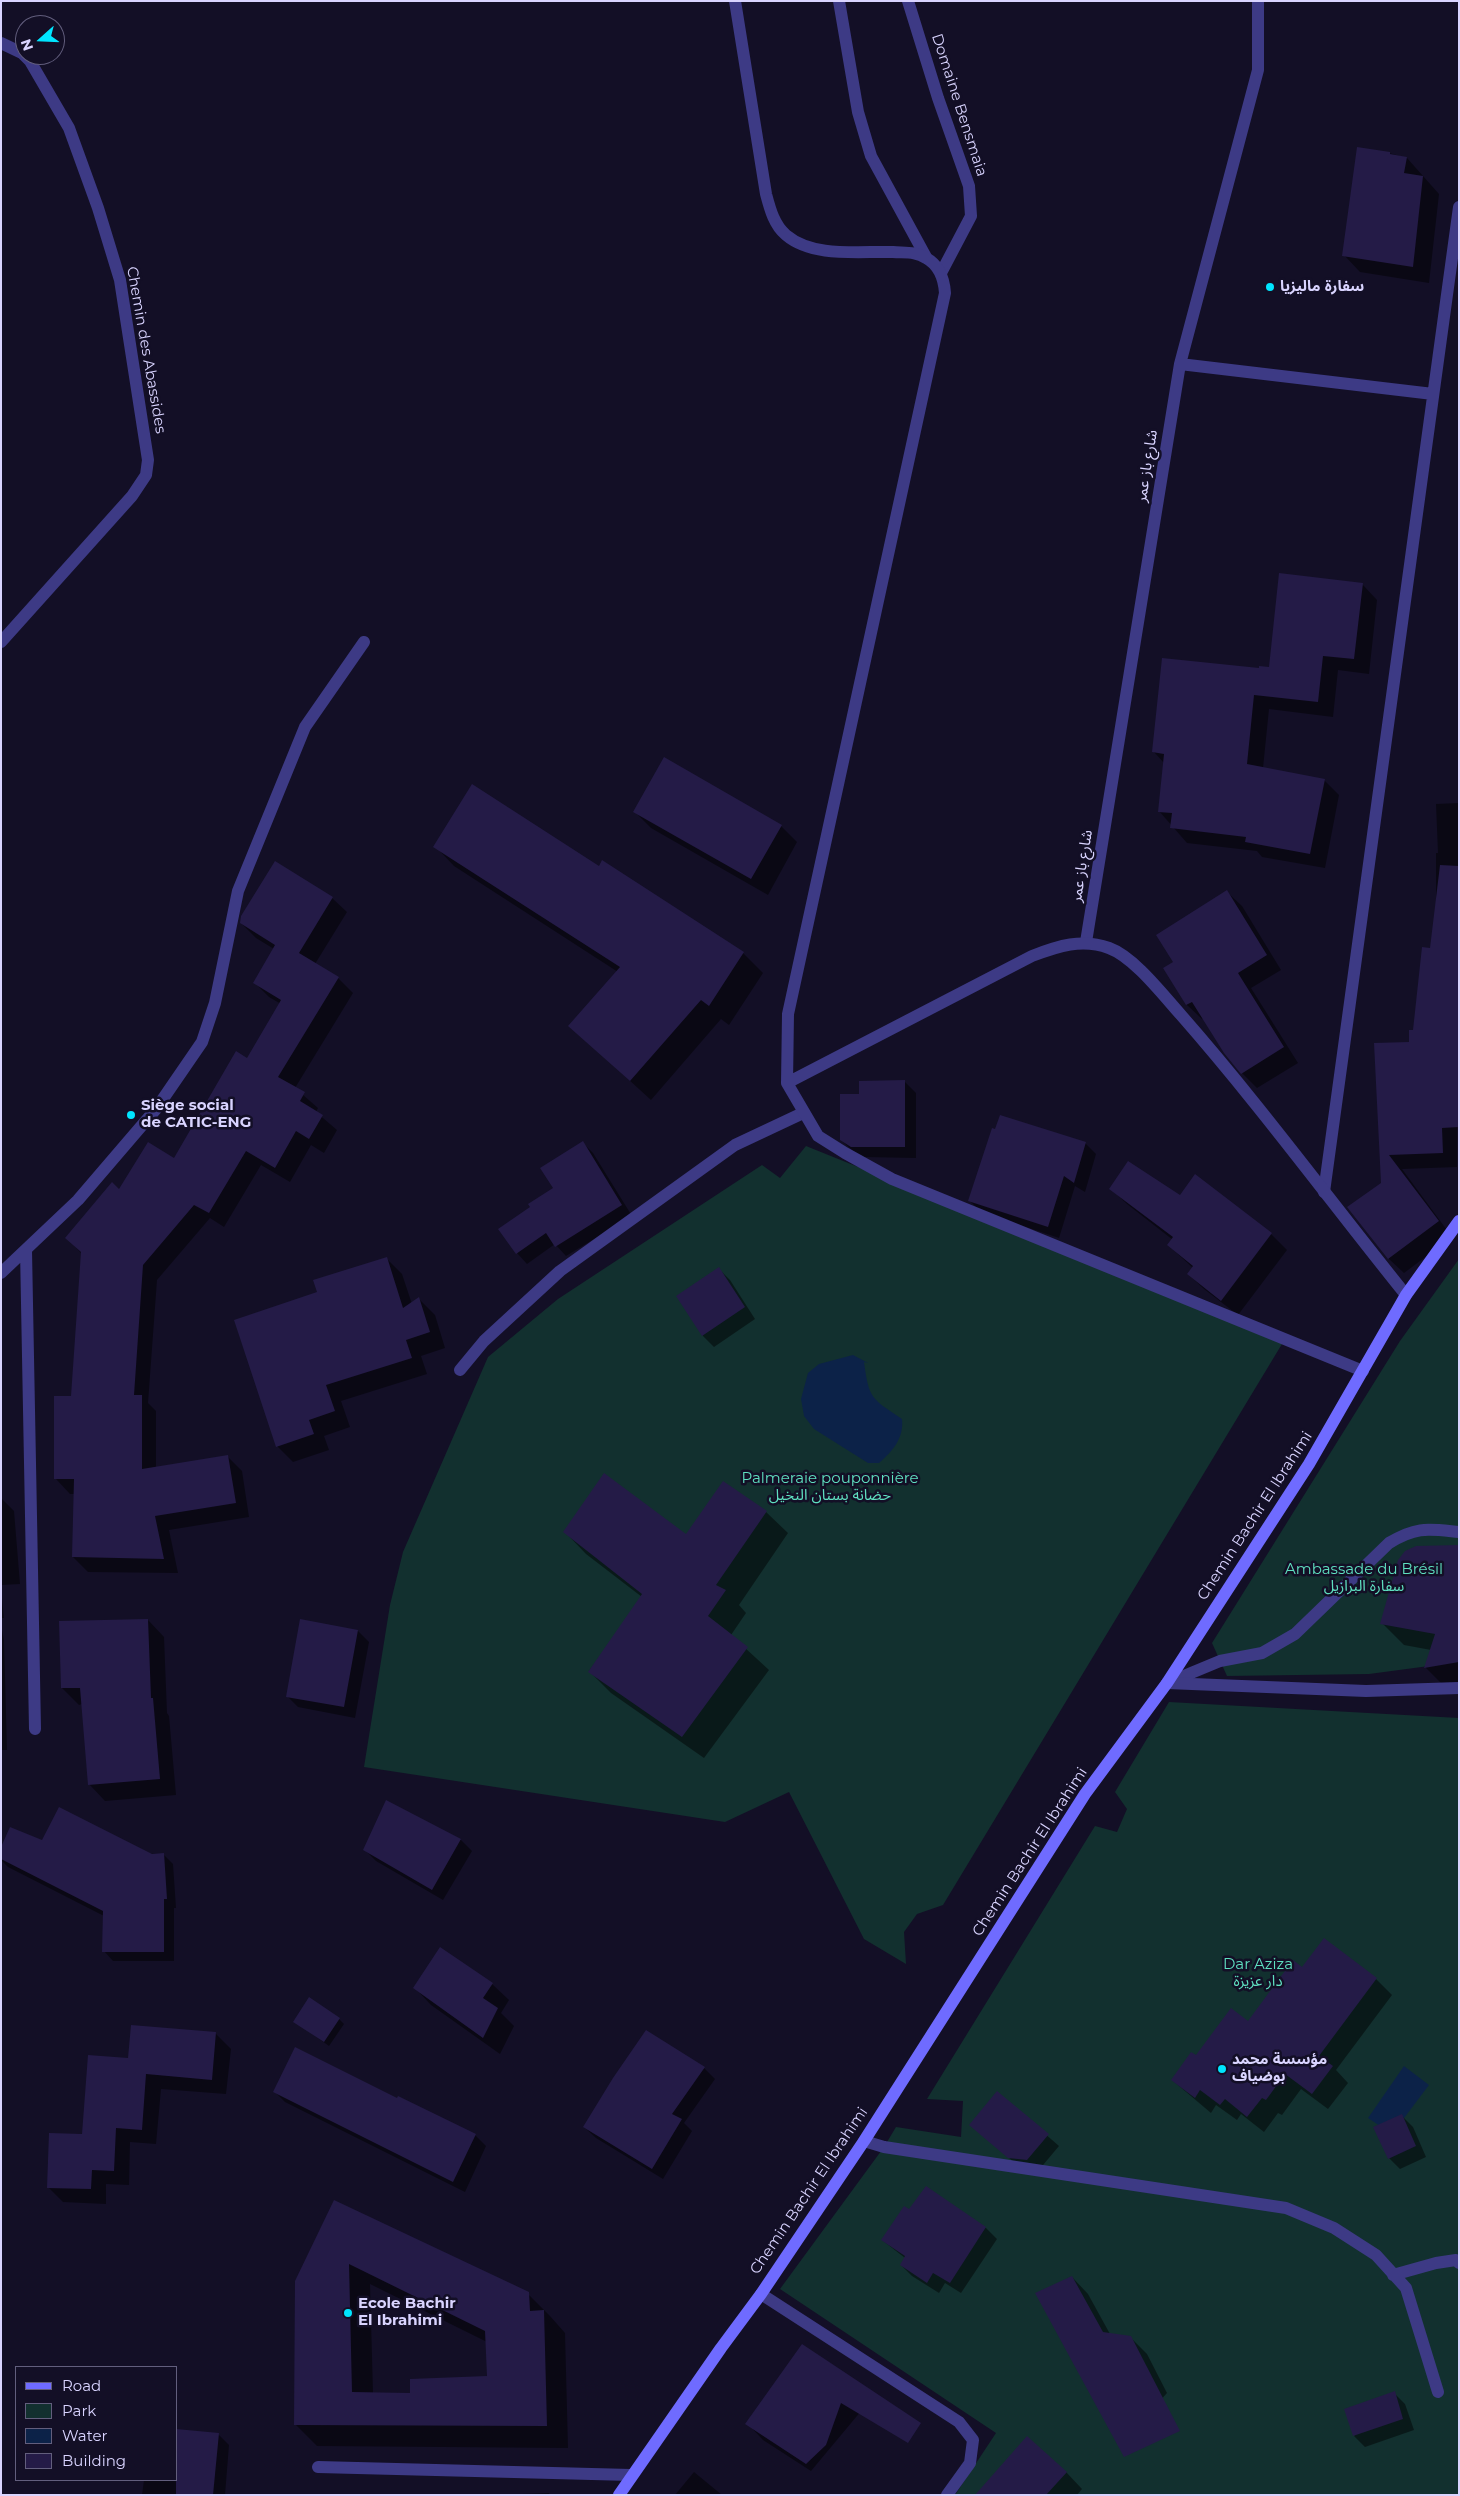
<!DOCTYPE html>
<meta charset="utf-8">
<style>
body{margin:0}
#map{position:relative;width:1460px;height:2496px;overflow:hidden;background:#130f26;font-family:Montserrat,sans-serif}
canvas{display:block}
.frame{position:absolute;inset:0;border:2px solid #d9d4ff;pointer-events:none}
.legend{position:absolute;left:15px;top:2366px;width:162px;height:115px;box-sizing:border-box;background:#130f26;border:1px solid #625e7d;margin:0;padding:6px 9px;list-style:none;font-size:15px;color:#d9d4ff}
.legend li{display:flex;align-items:center;gap:10px;height:25px}
.legend b{width:25px;border:1px solid #625e7d}
.north{position:absolute;left:15px;top:15px;width:50px;height:50px;box-sizing:border-box;background:#130f26;border:1px solid #625e7d;border-radius:50%;rotate:250deg;font-size:14px;font-weight:700;line-height:20px;text-align:center;color:#d9d4ff}
.north::after{content:'';display:block;margin:auto;width:18px;height:22px;background:#00e5ff;clip-path:polygon(50% 0,100% 100%,50% 72%,0 100%)}
</style>
<div id="map">
<canvas width="1460" height="2496"></canvas>
<div class="frame"></div>
<ul class="legend">
<li><b style="height:6px;background:#6f6bff"></b>Road</li>
<li><b style="height:14px;background:#12302f"></b>Park</li>
<li><b style="height:14px;background:#0c2248"></b>Water</li>
<li><b style="height:14px;background:#241b47"></b>Building</li>
</ul>
<div class="north">N</div>
</div>
<script>
const c = document.querySelector('canvas').getContext('2d');
c.lineJoin = 'round';
function fill(path, color) {
  c.fillStyle = color;
  c.fill(path, 'evenodd');
}
function trace(path, color, width, dash) {
  c.strokeStyle = color;
  c.lineWidth = width;
  c.lineCap = dash ? 'butt' : 'round';
  c.setLineDash(dash || []);
  c.stroke(path);
}
function write(font, color, halo, rows, align = 'center') {
  c.font = font + ' Montserrat,"Noto Sans Arabic",sans-serif';
  c.lineWidth = 5;
  c.setLineDash([]);
  c.textBaseline = 'middle';
  c.strokeStyle = halo;
  c.fillStyle = color;
  for (const [text, x, y, turn = 0] of rows) {
    c.save();
    c.translate(x, y);
    c.rotate((+turn || 0) * Math.PI / 180);
    c.textAlign = isNaN(turn) ? turn : align;
    if (halo) c.strokeText(text, 0, 0);
    c.fillText(text, 0, 0);
    c.restore();
  }
}
const green = new Path2D(`
 M 806,1146 L 1285,1339 L 943,1905 L 917,1914 L 904,1932 L 906,1964 L 864,1939 L 789,1792 L 725,1822 L 364,1767 L 390,1605 L 403,1552 L 488,1357 L 558,1299 L 762,1165 L 780,1178 Z
 M 1459,1259 L 1459,1662 L 1369,1674 L 1227,1676 L 1212,1643 L 1400,1341 Z
 M 1169,1702 L 1459,1718 L 1459,2495 L 955,2495 L 996,2433 L 780,2289 L 884,2147 L 896,2127 L 961,2137 L 963,2101 L 927,2099 L 1095,1826 L 1117,1832 L 1127,1809 L 1115,1792 Z`);
const water = new Path2D(`
 M 853,1355 L 868,1363 L 864,1362 C 869,1399 871,1398 902,1419 C 904,1438 893,1451 879,1463 L 868,1463 L 814,1429 L 804,1416 L 801,1399 L 808,1373 L 819,1364 Z
 M 1404,2066 L 1429,2085 L 1392,2134 L 1368,2118 Z`);
const shadow = new Path2D(`
 M 1389,153 L 1407,158 L 1439,194 L 1429,283 L 1360,272 L 1344,255 Z
 M 1362,584 L 1377,600 L 1369,674 L 1338,670 L 1333,717 L 1269,709 L 1263,768 L 1324,780 L 1339,795 L 1325,868 L 1262,857 L 1257,851 L 1187,843 L 1159,811 L 1164,763 L 1154,752 L 1260,670 L 1270,668 Z
 M 1458,626 L 1459,626 L 1459,672 Z
 M 1459,803 L 1457,1167 L 1402,1169 L 1452,1237 L 1404,1273 L 1389,1259 L 1349,1208 L 1382,1184 L 1431,949 L 1436,906 L 1436,853 L 1438,853 L 1436,804 Z
 M 635,812 L 781,826 L 797,842 L 768,895 L 651,828 Z
 M 435,846 L 599,868 L 743,953 L 763,973 L 729,1025 L 721,1019 L 651,1100 L 570,1026 L 618,972 L 454,866 Z
 M 1227,892 L 1242,906 L 1281,970 L 1251,988 L 1298,1063 L 1257,1088 L 1242,1073 L 1204,1018 L 1202,1019 L 1187,1005 L 1165,968 L 1175,963 Z
 M 332,898 L 347,912 L 315,964 L 338,978 L 353,993 L 295,1088 L 318,1108 L 316,1112 L 337,1130 L 324,1153 L 311,1145 L 290,1182 L 261,1165 L 224,1227 L 210,1218 L 157,1280 L 148,1403 L 156,1411 L 156,1468 L 227,1456 L 242,1471 L 249,1517 L 169,1530 L 178,1573 L 88,1572 L 73,1557 L 75,1494 L 70,1494 L 56,1479 L 72,1397 L 82,1254 L 67,1238 L 120,1191 L 174,1160 L 247,1059 L 281,1004 L 269,997 L 254,982 L 274,949 L 256,938 L 241,923 Z
 M 905,1082 L 916,1093 L 916,1158 L 863,1157 L 853,1151 L 841,1140 L 860,1095 Z
 M 583,1143 L 593,1153 L 632,1216 L 566,1256 L 555,1244 L 527,1264 L 517,1253 L 532,1207 L 555,1189 Z
 M 1085,1143 L 1096,1154 L 1085,1192 L 1075,1186 L 1059,1238 L 981,1212 L 970,1201 Z
 M 1195,1176 L 1271,1234 L 1287,1250 L 1238,1315 L 1204,1289 L 1188,1274 L 1193,1268 L 1168,1245 L 1173,1240 L 1127,1204 L 1111,1189 L 1180,1197 Z
 M 386,1258 L 402,1274 L 412,1304 L 419,1299 L 435,1315 L 445,1348 L 421,1356 L 427,1374 L 341,1401 L 350,1427 L 324,1436 L 329,1450 L 293,1462 L 277,1446 L 318,1293 Z
 M 719,1269 L 730,1280 L 755,1319 L 714,1347 L 703,1336 L 677,1296 Z
 M 1,1491 L 2,1499 L 14,1511 L 20,1584 L 1,1585 Z
 M 766,1512 L 788,1533 L 739,1605 L 746,1613 L 731,1635 L 769,1670 L 704,1758 L 611,1693 L 589,1671 L 642,1597 L 586,1554 L 565,1532 L 686,1536 Z
 M 1459,1548 L 1459,1687 L 1447,1689 L 1426,1668 L 1431,1650 L 1404,1645 L 1382,1623 Z
 M 1,1589 L 4,1618 L 1,1618 Z
 M 148,1620 L 164,1637 L 167,1713 L 169,1716 L 176,1795 L 105,1801 L 89,1784 L 82,1704 L 79,1705 L 62,1688 Z
 M 301,1621 L 358,1631 L 369,1642 L 355,1718 L 298,1707 L 287,1696 Z
 M 1,1625 L 4,1640 L 7,1750 L 1,1750 Z
 M 386,1802 L 461,1840 L 472,1851 L 443,1900 L 376,1861 L 365,1850 Z
 M 1,1851 L 163,1854 L 173,1864 L 176,1908 L 174,1908 L 174,1961 L 113,1961 L 104,1951 L 104,1916 L 8,1867 L 1,1860 Z
 M 1302,1968 L 1376,1979 L 1392,1995 L 1336,2070 L 1348,2083 L 1328,2109 L 1301,2089 L 1282,2115 L 1278,2113 L 1264,2132 L 1241,2114 L 1237,2120 L 1216,2105 L 1211,2113 L 1172,2080 L 1196,2057 L 1248,2022 Z
 M 492,1984 L 509,2000 L 501,2013 L 514,2026 L 500,2054 L 431,2005 L 415,1988 Z
 M 339,2019 L 344,2024 L 329,2046 L 294,2021 Z
 M 216,2034 L 231,2049 L 226,2094 L 161,2089 L 156,2144 L 130,2142 L 129,2185 L 106,2184 L 106,2204 L 63,2202 L 48,2187 L 129,2060 Z
 M 704,2068 L 715,2079 L 684,2123 L 692,2131 L 663,2179 L 596,2138 L 584,2127 Z
 M 274,2091 L 398,2100 L 475,2135 L 486,2146 L 465,2192 L 285,2102 Z
 M 997,2092 L 1059,2146 L 1038,2171 L 1021,2168 L 970,2125 Z
 M 1402,2116 L 1413,2127 L 1426,2157 L 1400,2169 L 1389,2158 Z
 M 927,2188 L 986,2228 L 997,2239 L 961,2293 L 945,2283 L 939,2293 L 912,2276 L 901,2265 L 905,2258 L 882,2240 L 910,2211 Z
 M 335,2202 L 528,2294 L 550,2316 L 565,2333 L 568,2448 L 317,2446 L 296,2425 ZM 370,2284 L 487,2342 L 489,2377 L 412,2394 L 373,2393 Z
 M 1072,2277 L 1088,2294 L 1110,2334 L 1130,2337 L 1147,2354 L 1167,2393 L 1124,2441 Z
 M 803,2346 L 872,2398 L 811,2471 L 763,2440 L 747,2423 Z
 M 1394,2393 L 1405,2404 L 1414,2430 L 1365,2447 L 1354,2436 Z
 M 218,2434 L 229,2445 L 225,2495 L 142,2495 L 144,2480 L 176,2480 Z
 M 694,2472 L 722,2495 L 675,2495 Z
 M 1066,2472 L 1082,2489 L 1077,2495 L 977,2495 Z
 M 549,2493 L 550,2495 L 496,2495 Z`);
const building = new Path2D(`
 M 1357,147 L 1390,152 L 1390,154 L 1407,157 L 1404,173 L 1423,176 L 1413,267 L 1342,256 Z
 M 1279,573 L 1363,583 L 1354,659 L 1323,656 L 1318,702 L 1254,695 L 1247,764 L 1325,779 L 1310,854 L 1245,842 L 1246,837 L 1170,828 L 1172,813 L 1158,812 L 1164,754 L 1152,752 L 1162,658 L 1259,668 L 1259,666 L 1269,667 Z
 M 664,757 L 782,825 L 751,879 L 633,812 Z
 M 472,784 L 599,866 L 602,860 L 744,952 L 709,1006 L 701,1000 L 630,1081 L 568,1026 L 620,967 L 433,847 Z
 M 275,861 L 333,897 L 299,953 L 339,977 L 278,1077 L 305,1092 L 300,1101 L 323,1115 L 309,1139 L 296,1131 L 275,1168 L 246,1151 L 209,1213 L 194,1205 L 143,1265 L 134,1395 L 142,1395 L 142,1469 L 228,1455 L 236,1503 L 155,1516 L 164,1559 L 72,1557 L 74,1479 L 54,1479 L 54,1396 L 71,1396 L 81,1252 L 65,1238 L 112,1182 L 119,1189 L 148,1142 L 174,1158 L 236,1051 L 247,1058 L 281,1000 L 253,983 L 275,945 L 240,923 L 241,916 Z
 M 1440,865 L 1459,866 L 1459,1127 L 1442,1128 L 1443,1153 L 1389,1155 L 1439,1221 L 1388,1259 L 1347,1207 L 1381,1183 L 1374,1043 L 1409,1042 L 1409,1030 L 1413,1030 L 1422,947 L 1430,948 Z
 M 1227,890 L 1267,955 L 1238,973 L 1284,1047 L 1241,1074 L 1224,1053 L 1192,1002 L 1186,1005 L 1163,968 L 1173,962 L 1156,935 Z
 M 905,1080 L 905,1147 L 851,1147 L 840,1140 L 840,1094 L 859,1094 L 859,1081 Z
 M 1000,1115 L 1086,1142 L 1074,1183 L 1064,1176 L 1048,1227 L 968,1201 L 992,1128 L 995,1129 Z
 M 583,1141 L 622,1205 L 555,1247 L 546,1233 L 516,1254 L 498,1229 L 530,1207 L 528,1204 L 553,1188 L 540,1168 Z
 M 1128,1161 L 1180,1195 L 1195,1174 L 1272,1233 L 1221,1301 L 1187,1274 L 1193,1266 L 1167,1245 L 1173,1237 L 1109,1189 Z
 M 387,1257 L 403,1308 L 419,1297 L 430,1332 L 406,1340 L 412,1358 L 326,1385 L 335,1411 L 309,1420 L 314,1434 L 276,1447 L 234,1320 L 317,1292 L 313,1280 Z
 M 719,1267 L 745,1307 L 702,1336 L 676,1296 Z
 M 604,1473 L 686,1534 L 723,1481 L 767,1511 L 716,1585 L 726,1590 L 708,1616 L 748,1647 L 682,1737 L 588,1672 L 642,1594 L 563,1532 Z
 M 1459,1545 L 1459,1662 L 1424,1668 L 1435,1634 L 1380,1624 L 1398,1560 L 1405,1551 L 1416,1546 Z
 M 148,1619 L 151,1698 L 153,1698 L 160,1779 L 88,1785 L 80,1688 L 61,1688 L 59,1621 Z
 M 300,1619 L 358,1630 L 344,1707 L 286,1697 Z
 M 386,1800 L 461,1839 L 432,1890 L 363,1850 Z
 M 59,1807 L 152,1854 L 164,1853 L 167,1899 L 164,1899 L 164,1952 L 102,1952 L 103,1911 L 1,1859 L 1,1847 L 10,1827 L 42,1840 Z
 M 1324,1938 L 1377,1978 L 1319,2056 L 1333,2066 L 1312,2094 L 1285,2074 L 1266,2100 L 1262,2098 L 1247,2117 L 1225,2099 L 1220,2105 L 1200,2090 L 1195,2098 L 1171,2080 L 1191,2052 L 1196,2055 L 1231,2008 L 1248,2021 L 1293,1960 L 1302,1967 Z
 M 440,1947 L 493,1983 L 483,1998 L 498,2008 L 483,2038 L 413,1988 Z
 M 309,1997 L 340,2018 L 324,2042 L 293,2022 Z
 M 131,2025 L 216,2032 L 212,2080 L 146,2074 L 142,2130 L 116,2128 L 114,2171 L 92,2170 L 91,2189 L 47,2188 L 49,2133 L 82,2134 L 88,2055 L 128,2058 Z
 M 646,2030 L 705,2067 L 672,2114 L 682,2119 L 652,2169 L 583,2127 L 613,2078 Z
 M 295,2047 L 397,2098 L 398,2096 L 476,2134 L 453,2182 L 273,2092 Z
 M 997,2091 L 1049,2134 L 1027,2160 L 1008,2158 L 969,2125 Z
 M 1402,2114 L 1416,2146 L 1388,2159 L 1373,2127 Z
 M 926,2186 L 986,2227 L 950,2283 L 933,2273 L 927,2283 L 900,2265 L 905,2256 L 881,2240 L 904,2206 L 909,2209 Z
 M 334,2200 L 529,2292 L 530,2311 L 544,2310 L 547,2426 L 294,2425 L 295,2281 ZM 349,2264 L 485,2331 L 487,2376 L 410,2379 L 410,2393 L 352,2392 Z
 M 1072,2276 L 1103,2332 L 1131,2336 L 1180,2431 L 1124,2457 L 1035,2293 Z
 M 802,2344 L 921,2423 L 908,2443 L 841,2403 L 826,2445 L 806,2464 L 745,2424 Z
 M 1395,2391 L 1403,2419 L 1353,2436 L 1344,2409 Z
 M 176,2429 L 219,2433 L 213,2495 L 176,2495 Z
 M 1027,2436 L 1067,2472 L 1046,2495 L 975,2495 Z`);
const service = new Path2D(`
 M 1167,1683 L 1220,1661 L 1262,1653 L 1295,1634 L 1389,1543 C 1417,1526 1428,1529 1459,1532
 M 864,2141 L 884,2147 L 1286,2208 L 1334,2228 L 1376,2255 L 1406,2288 L 1438,2392
 M 1393,2275 L 1436,2263 L 1456,2260 L 1459,2263
 M 318,2467 L 631,2475`);
const minor = new Path2D(`
 M 839,1 L 858,112 L 871,156 L 926,257
 M 908,1 L 938,98 L 969,186 L 971,216 L 941,273
 M 1,43 L 22,53 L 30,61 L 69,128 L 98,208 L 120,280 L 148,460 L 146,475 L 132,496 L 1,642
 M 1180,364 L 1433,394
 M 1086,942 L 1180,364 L 1258,70 L 1258,1
 M 1324,1192 L 1459,207
 M 26,1250 L 35,1729
 M 1,1273 L 78,1200 L 156,1109 L 202,1042 L 215,1003 L 238,891 L 305,727 L 364,642
 M 460,1370 L 484,1341 L 560,1271 L 735,1145 L 803,1113
 M 761,2294 L 959,2422 L 973,2440 L 970,2463 L 947,2495`);
const tertiary = new Path2D(`
 M 735,1 L 766,194 C 770,209 774,225 786,235 C 813,258 859,251 893,252 C 904,253 916,251 926,258 C 939,265 944,279 945,293 L 788,1014 L 787,1083 L 818,1136 L 845,1153 L 892,1179 L 1363,1371
 M 787,1083 L 1032,956 C 1058,946 1082,938 1109,948 C 1134,957 1163,995 1181,1015 C 1260,1105 1331,1202 1406,1295
 M 1167,1683 L 1366,1691 L 1459,1688`);
const secondary = new Path2D(`
 M 619,2495 L 721,2348 L 761,2294 L 864,2141 L 1085,1794 L 1167,1683 L 1309,1464 L 1406,1295 L 1459,1221`);
const markers = [
 [1270,287,5,"#00e5ff"],
 [131,1115,5,"#00e5ff"],
 [1222,2069,5,"#00e5ff"],
 [348,2313,5,"#00e5ff"]
];
const streetNames = [
 ["Domaine Bensmaia",959,105,72],
 ["Chemin des Abassides",146,350,80],
 ["شارع باز عمر",1147,466,-81],
 ["شارع باز عمر",1082,866,-81],
 ["Chemin Bachir El Ibrahimi",1255,1516,-57],
 ["Chemin Bachir El Ibrahimi",1030,1852,-57],
 ["Chemin Bachir El Ibrahimi",809,2191,-56]
];
const poiNames = [
 ["سفارة ماليزيا",1280,287],
 ["Siège social",141,1106],
 ["de CATIC-ENG",141,1123],
 ["مؤسسة محمد",1232,2060],
 ["بوضياف",1232,2077],
 ["Ecole Bachir",358,2304],
 ["El Ibrahimi",358,2321]
];
const parkNames = [
 ["Palmeraie pouponnière",830,1479],
 ["حضانة بستان النخيل",830,1496],
 ["Ambassade du Brésil",1364,1570],
 ["سفارة البرازيل",1364,1587],
 ["Dar Aziza",1258,1965],
 ["دار عزيزة",1258,1982]
];
fill(green, '#12302f');
fill(water, '#0c2248');
fill(shadow, '#0007');
fill(building, '#241b47');
trace(service, '#3d3a85', 12);
trace(minor, '#3d3a85', 12);
trace(tertiary, '#3d3a85', 12);
trace(secondary, '#6f6bff', 12);
for (const [x, y, r, color] of markers) {
  const dot = new Path2D();
  dot.arc(x, y, r, 0, 2 * Math.PI);
  c.fillStyle = color;
  c.fill(dot);
  trace(dot, '#130f26', 2);
}
write('15px', '#d9d4ff', '#130f26', streetNames);
write('bold 15px', '#d9d4ff', '#130f26', poiNames, 'left');
write('15px', '#5fe0c0', '#130f26', parkNames);
</script>
